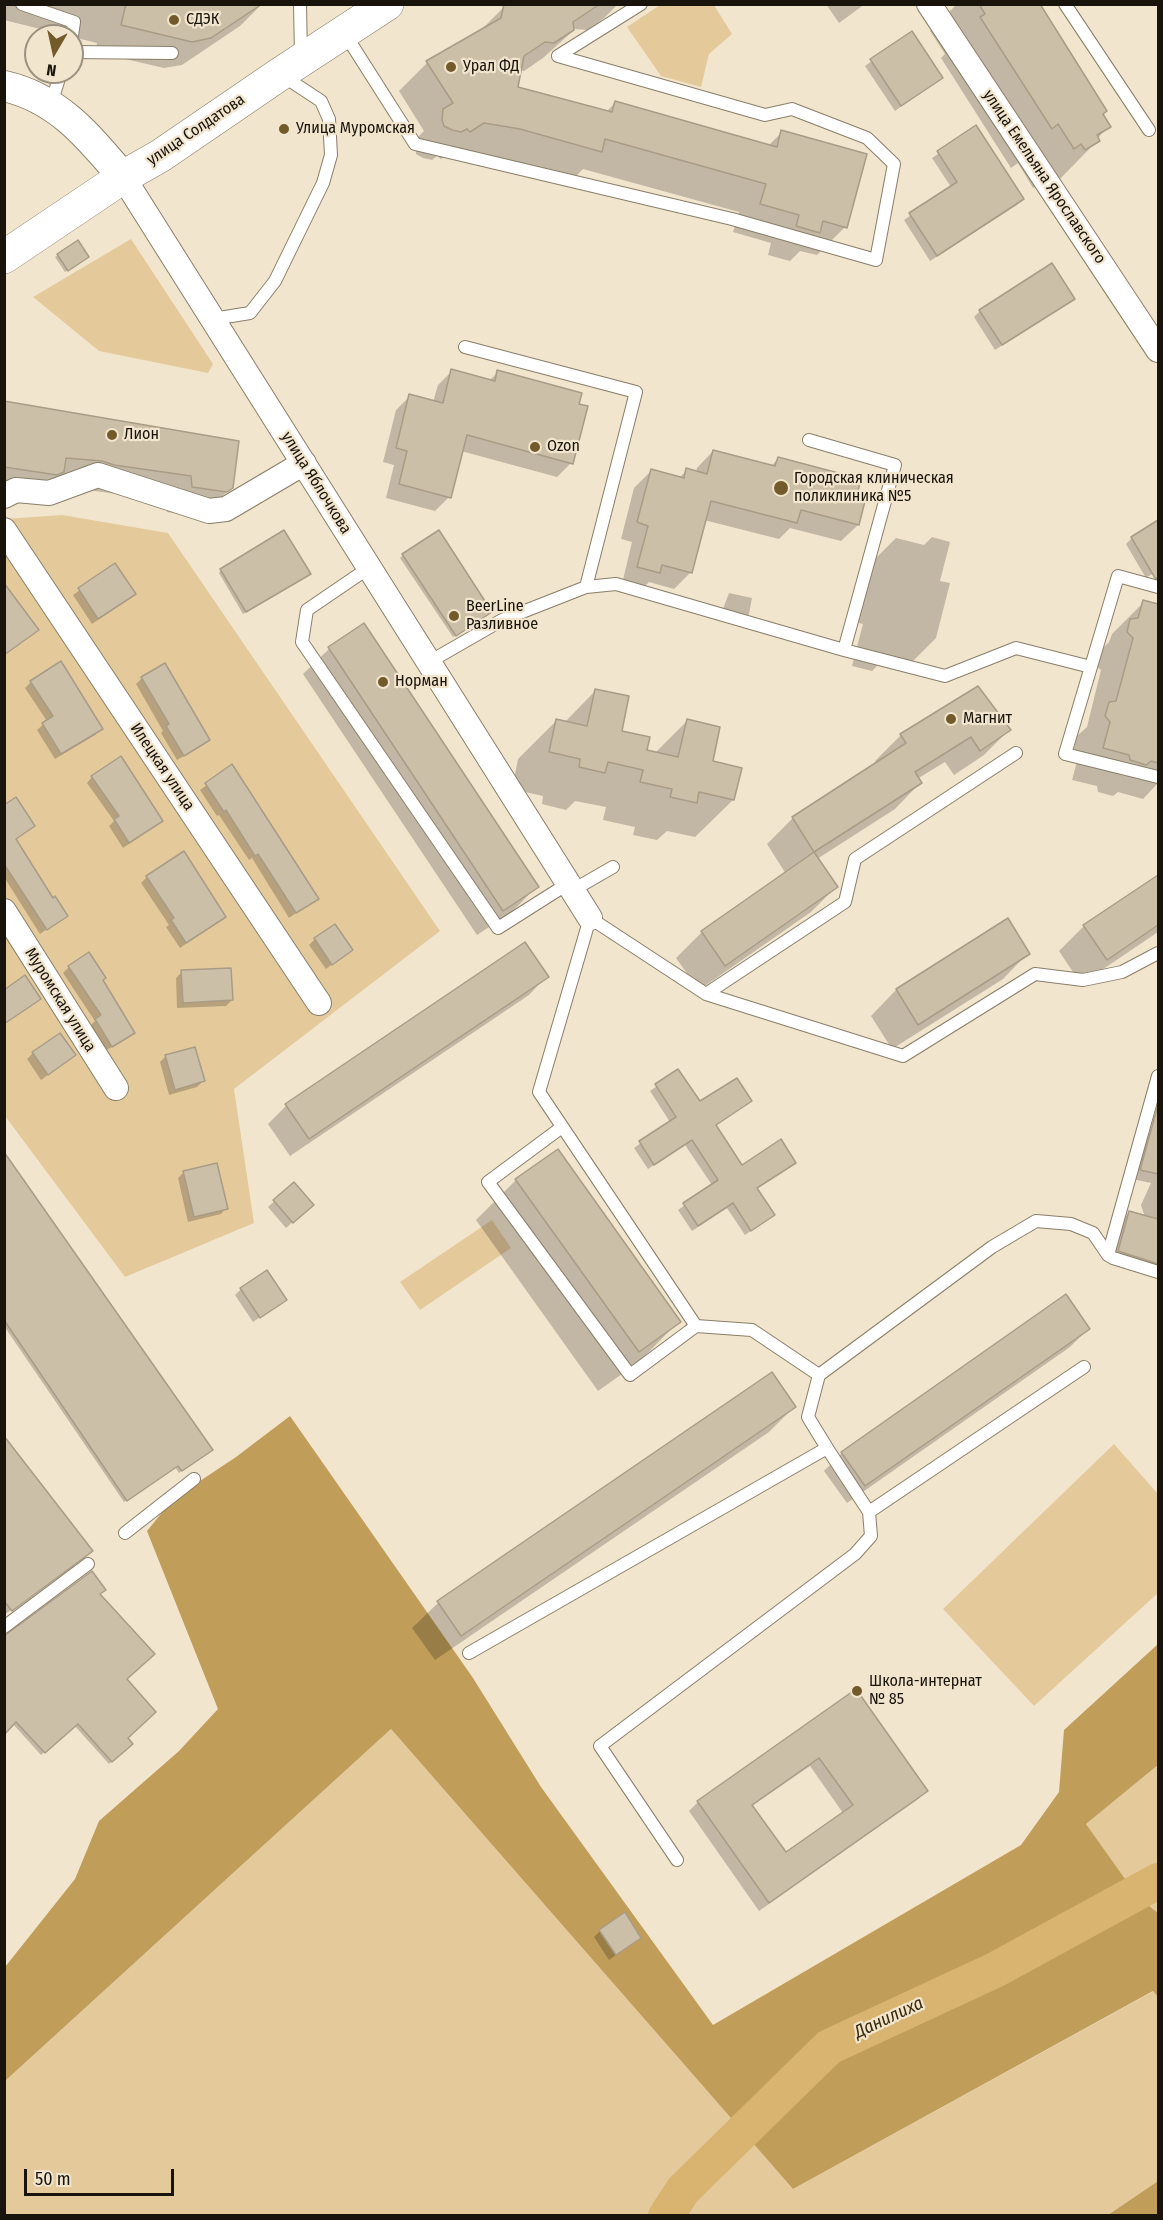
<!DOCTYPE html>
<meta charset="utf-8">
<style>
body{margin:0}
#map{position:relative;width:1163px;height:2220px;overflow:hidden;background:#f2e5ce;font-family:"Fira Sans Condensed",sans-serif}
canvas{display:block}
.frame{position:absolute;inset:0;border:6px solid #18130b;pointer-events:none}
.north{position:absolute;left:24px;top:24px;width:60px;height:60px;box-sizing:border-box;background:#f2e5ce;border:2px solid #9b9180;border-radius:50%;rotate:189deg;font-size:16px;font-weight:700;line-height:24px;text-align:center;color:#18130b}
.north::after{content:'';display:block;margin:auto;width:21px;height:27px;background:#725a2a;clip-path:polygon(50% 0,100% 100%,50% 72%,0 100%)}
.scale{position:absolute;left:24px;top:2169px;width:150px;height:27px;box-sizing:border-box;border:3px solid #18130b;border-top:0;padding-left:8px;font-size:18px;line-height:21px;white-space:nowrap;color:#18130b;-webkit-text-stroke:4px #f2e5ce;paint-order:stroke}
</style>
<div id="map">
<canvas width="1163" height="2220"></canvas>
<div class="frame"></div>
<div class="north">N</div>
<div class="scale">50 m</div>
</div>
<script>
const c = document.querySelector('canvas').getContext('2d');
c.lineJoin = 'round';
function fill(path, color) {
  c.fillStyle = color;
  c.fill(path, 'evenodd');
}
function trace(path, color, width, dash) {
  c.strokeStyle = color;
  c.lineWidth = width;
  c.lineCap = dash ? 'butt' : 'round';
  c.setLineDash(dash || []);
  c.stroke(path);
}
function write(font, color, halo, rows, align = 'center') {
  c.font = font + ' "Fira Sans Condensed",sans-serif';
  c.lineWidth = 4.5;
  c.setLineDash([]);
  c.textBaseline = 'middle';
  c.strokeStyle = halo;
  c.fillStyle = color;
  for (const [text, x, y, turn = 0] of rows) {
    c.save();
    c.translate(x, y);
    c.rotate((+turn || 0) * Math.PI / 180);
    c.textAlign = isNaN(turn) ? turn : align;
    if (halo) c.strokeText(text, 0, 0);
    c.fillText(text, 0, 0);
    c.restore();
  }
}
const green = new Path2D(`
 M 660,5 L 714,5 L 732,34 L 709,54 L 701,87 L 661,76 L 627,27 Z
 M 131,239 L 213,364 L 208,373 L 99,351 L 33,297 Z
 M 62,515 L 168,533 L 440,931 L 234,1089 L 254,1223 L 125,1277 L 5,1116 L 5,519 Z
 M 492,1220 L 511,1248 L 420,1310 L 400,1282 Z
 M 1114,1444 L 1158,1494 L 1158,1593 L 1034,1706 L 943,1609 Z
 M 391,1729 L 793,2189 L 1154,1991 L 1158,1997 L 1158,2181 L 1108,2215 L 5,2216 L 5,2081 Z
 M 1158,1765 L 1158,1913 L 1138,1897 L 1086,1824 Z`);
const forest = new Path2D(`
 M 290,1416 L 473,1678 L 541,1787 L 713,2025 L 1021,1845 L 1059,1792 L 1064,1730 L 1158,1644 L 1158,1765 L 1086,1824 L 1138,1897 L 1158,1913 L 1158,1997 L 1153,1991 L 793,2189 L 391,1729 L 5,2081 L 5,1967 L 75,1879 L 99,1821 L 179,1751 L 218,1709 L 147,1531 L 173,1499 L 236,1457 Z
 M 1158,2181 L 1158,2215 L 1108,2215 Z`);
const shadow = new Path2D(`
 M 4,4 L 262,4 L 240,26 L 182,65 L 164,68 L 95,52 L 97,43 L 4,20 Z
 M 522,4 L 618,4 L 604,18 L 588,30 L 575,29 L 543,58 L 524,71 L 519,70 L 516,88 L 606,112 L 615,103 L 768,146 L 782,132 L 845,227 L 817,255 L 800,251 L 790,261 L 768,255 L 771,243 L 733,232 L 739,212 L 583,169 L 572,180 L 454,151 L 441,159 L 437,156 L 432,160 L 423,158 L 416,154 L 416,139 L 424,131 L 399,91 L 427,63 L 477,34 L 505,6 Z
 M 826,4 L 865,4 L 839,23 Z
 M 957,4 L 1038,4 L 1109,126 L 1097,139 L 1098,140 L 1058,181 L 1041,183 L 1033,188 L 1018,163 L 1011,168 L 941,58 L 945,54 L 930,31 Z
 M 911,34 L 941,78 L 895,111 L 865,66 Z
 M 976,128 L 1022,199 L 1017,205 L 930,261 L 904,220 L 951,187 L 932,158 Z
 M 77,242 L 85,259 L 65,272 L 55,257 Z
 M 1073,299 L 1067,304 L 995,350 L 974,317 L 980,311 Z
 M 452,371 L 489,381 L 498,372 L 577,405 L 571,463 L 557,477 L 461,451 L 449,497 L 435,511 L 386,498 L 394,465 L 383,462 L 396,410 L 410,396 L 433,402 L 438,385 Z
 M 4,402 L 232,487 L 200,517 L 167,512 L 167,501 L 88,490 L 4,496 Z
 M 713,451 L 771,466 L 778,459 L 858,525 L 841,541 L 790,528 L 779,539 L 704,520 L 691,572 L 674,589 L 649,582 L 642,589 L 622,584 L 632,542 L 621,539 L 634,488 L 651,471 L 679,478 L 687,470 L 696,472 L 697,468 Z
 M 1158,522 L 1158,570 L 1146,578 L 1126,544 L 1132,538 Z
 M 932,537 L 950,542 L 940,581 L 950,583 L 936,638 L 904,670 L 879,664 L 872,671 L 852,666 L 863,624 L 851,621 L 864,570 L 896,538 L 924,545 Z
 M 403,555 L 488,614 L 453,637 L 400,558 Z
 M 115,565 L 128,599 L 92,624 L 73,595 Z
 M 221,570 L 306,577 L 243,614 L 219,573 Z
 M 729,593 L 752,598 L 749,614 L 747,616 L 723,609 Z
 M 1144,602 L 1158,606 L 1158,783 L 1143,799 L 1118,792 L 1113,796 L 1098,792 L 1097,786 L 1072,780 L 1079,754 L 1074,749 L 1077,736 L 1087,727 L 1101,670 L 1095,665 L 1098,653 L 1109,642 L 1112,634 Z
 M 364,625 L 537,886 L 512,912 L 477,935 L 303,674 L 329,649 Z
 M 142,678 L 208,739 L 203,745 L 177,760 L 161,733 L 163,731 L 136,684 Z
 M 31,682 L 101,729 L 95,735 L 55,759 L 37,730 L 47,721 L 25,688 Z
 M 978,688 L 1009,730 L 984,755 L 954,775 L 945,762 L 917,779 L 920,783 L 895,809 L 817,859 L 836,887 L 811,912 L 699,990 L 676,958 L 702,932 L 786,874 L 767,844 L 793,818 L 878,764 L 875,761 L 901,735 Z
 M 596,690 L 620,732 L 646,751 L 655,753 L 687,721 L 733,800 L 695,837 L 667,831 L 657,840 L 633,835 L 635,827 L 603,820 L 606,807 L 575,801 L 566,810 L 542,804 L 543,796 L 512,789 L 518,759 L 556,721 L 564,723 Z
 M 232,766 L 317,898 L 289,918 L 252,858 L 249,860 L 219,815 L 217,816 L 200,790 Z
 M 92,777 L 162,821 L 123,848 L 109,826 L 114,821 L 87,783 Z
 M 4,805 L 33,826 L 15,840 L 52,900 L 66,915 L 40,934 L 4,877 Z
 M 147,877 L 224,917 L 180,948 L 166,927 L 169,925 L 141,883 Z
 M 1158,877 L 1158,932 L 1081,984 L 1059,951 L 1084,926 Z
 M 1007,920 L 1028,953 L 1003,979 L 892,1049 L 871,1016 L 896,990 Z
 M 315,939 L 351,950 L 326,969 L 309,945 Z
 M 69,967 L 133,1032 L 127,1038 L 105,1051 L 90,1026 L 95,1021 L 63,973 Z
 M 182,972 L 232,1000 L 226,1006 L 177,1008 L 176,978 Z
 M 547,976 L 529,995 L 290,1156 L 268,1124 L 286,1106 Z
 M 4,991 L 39,999 L 4,1024 Z
 M 33,1053 L 74,1055 L 41,1080 L 27,1059 Z
 M 166,1056 L 203,1081 L 197,1087 L 169,1095 L 160,1062 Z
 M 678,1071 L 700,1103 L 750,1101 L 715,1126 L 741,1167 L 794,1163 L 756,1189 L 773,1215 L 745,1235 L 727,1208 L 692,1231 L 678,1210 L 712,1185 L 685,1145 L 648,1169 L 634,1148 L 670,1122 L 650,1091 Z
 M 1153,1129 L 1158,1131 L 1158,1275 L 1109,1260 L 1120,1222 L 1129,1213 L 1145,1217 L 1141,1205 L 1151,1183 L 1132,1179 L 1143,1139 Z
 M 4,1157 L 209,1452 L 179,1473 L 175,1467 L 124,1502 L 4,1326 Z
 M 184,1172 L 226,1208 L 221,1214 L 188,1222 L 178,1178 Z
 M 516,1180 L 679,1321 L 639,1362 L 598,1391 L 476,1220 Z
 M 294,1184 L 306,1210 L 286,1228 L 268,1207 Z
 M 241,1289 L 285,1300 L 253,1322 L 235,1295 Z
 M 1088,1329 L 1070,1347 L 847,1503 L 824,1471 L 842,1453 Z
 M 772,1374 L 794,1407 L 769,1432 L 435,1660 L 412,1628 L 438,1603 Z
 M 4,1439 L 89,1553 L 4,1615 Z
 M 99,1594 L 125,1679 L 126,1738 L 131,1744 L 109,1764 L 74,1725 L 41,1755 L 13,1724 Z
 M 856,1692 L 926,1791 L 917,1800 L 759,1911 L 689,1811 L 698,1802 ZM 810,1766 L 843,1813 L 785,1854 L 752,1806 Z
 M 600,1931 L 640,1938 L 609,1960 L 594,1937 Z`);
const river = new Path2D(`
 M 666,2216 L 683,2190 L 829,2047 L 995,1970 L 1158,1881`);
const building = new Path2D(`
 M 126,4 L 262,4 L 211,38 L 192,42 L 121,25 Z
 M 504,4 L 600,4 L 573,22 L 574,30 L 554,43 L 545,42 L 524,56 L 518,87 L 612,112 L 615,101 L 777,147 L 781,130 L 867,154 L 847,228 L 823,221 L 820,233 L 796,226 L 799,215 L 760,204 L 766,184 L 605,139 L 602,152 L 520,129 L 484,123 L 470,132 L 467,129 L 461,132 L 452,130 L 444,126 L 442,120 L 443,109 L 453,103 L 426,61 L 501,18 Z
 M 979,4 L 1040,4 L 1107,111 L 1103,114 L 1111,127 L 1097,135 L 1100,141 L 1085,150 L 1081,144 L 1074,149 L 1058,124 L 1052,129 L 980,17 L 985,14 Z
 M 912,31 L 943,78 L 901,106 L 870,59 Z
 M 976,125 L 1024,199 L 937,256 L 909,213 L 957,182 L 937,151 Z
 M 78,240 L 89,257 L 68,271 L 57,254 Z
 M 1052,263 L 1075,299 L 1002,345 L 979,310 Z
 M 451,369 L 495,381 L 497,370 L 582,393 L 579,404 L 588,406 L 573,464 L 467,435 L 451,498 L 399,484 L 407,451 L 396,448 L 409,394 L 443,403 Z
 M 4,401 L 239,441 L 233,488 L 227,492 L 192,487 L 191,476 L 114,465 L 102,461 L 66,458 L 64,472 L 57,475 L 4,467 Z
 M 713,450 L 775,466 L 778,457 L 861,479 L 856,499 L 865,501 L 859,525 L 801,510 L 797,523 L 711,501 L 692,573 L 662,565 L 660,573 L 637,567 L 648,526 L 637,522 L 651,469 L 684,478 L 686,468 L 707,474 Z
 M 1158,520 L 1158,579 L 1155,578 L 1131,537 Z
 M 284,530 L 311,574 L 246,612 L 220,569 Z
 M 439,530 L 492,612 L 456,636 L 402,554 Z
 M 115,563 L 136,594 L 98,619 L 78,588 Z
 M 4,583 L 39,630 L 4,655 Z
 M 1143,600 L 1158,604 L 1158,763 L 1151,761 L 1146,765 L 1130,760 L 1129,755 L 1103,748 L 1110,722 L 1105,716 L 1109,702 L 1116,701 L 1133,638 L 1127,632 L 1130,619 L 1138,618 Z
 M 364,623 L 539,887 L 503,911 L 328,647 Z
 M 61,661 L 103,729 L 61,754 L 42,723 L 53,716 L 30,681 Z
 M 165,663 L 210,740 L 184,756 L 166,726 L 169,724 L 141,677 Z
 M 978,686 L 1011,730 L 980,751 L 971,737 L 915,772 L 922,783 L 814,852 L 792,817 L 906,743 L 900,734 Z
 M 595,689 L 629,696 L 622,731 L 650,737 L 647,750 L 678,757 L 687,719 L 720,727 L 713,761 L 742,768 L 734,800 L 699,792 L 697,803 L 670,797 L 672,789 L 640,782 L 643,770 L 608,762 L 605,773 L 579,767 L 580,759 L 549,752 L 556,719 L 587,726 Z
 M 121,756 L 163,821 L 129,843 L 114,819 L 119,816 L 91,776 Z
 M 232,764 L 319,899 L 296,913 L 258,854 L 255,856 L 226,810 L 224,812 L 205,783 Z
 M 16,797 L 35,826 L 16,839 L 53,898 L 55,896 L 68,916 L 47,930 L 4,864 L 4,805 Z
 M 184,851 L 226,917 L 186,943 L 171,920 L 174,918 L 146,876 Z
 M 814,852 L 838,887 L 725,966 L 701,931 Z
 M 1158,875 L 1158,925 L 1107,960 L 1083,925 Z
 M 1008,918 L 1030,954 L 918,1025 L 896,989 Z
 M 335,924 L 353,950 L 332,965 L 314,938 Z
 M 525,942 L 549,977 L 309,1139 L 285,1104 Z
 M 89,952 L 106,978 L 103,980 L 135,1033 L 112,1047 L 95,1019 L 101,1015 L 68,966 Z
 M 231,968 L 233,1000 L 183,1003 L 181,970 Z
 M 25,975 L 41,999 L 4,1024 L 4,990 Z
 M 60,1033 L 76,1055 L 48,1075 L 32,1052 Z
 M 195,1047 L 205,1081 L 175,1090 L 165,1055 Z
 M 678,1069 L 700,1101 L 737,1078 L 752,1101 L 716,1125 L 742,1165 L 781,1139 L 796,1163 L 757,1188 L 775,1215 L 751,1231 L 733,1203 L 698,1226 L 683,1203 L 718,1180 L 692,1140 L 654,1165 L 639,1141 L 676,1117 L 655,1084 Z
 M 1158,1105 L 1158,1174 L 1140,1170 Z
 M 558,1149 L 681,1322 L 639,1352 L 515,1179 Z
 M 4,1152 L 213,1450 L 182,1471 L 178,1466 L 127,1501 L 4,1320 Z
 M 217,1163 L 228,1209 L 194,1217 L 183,1171 Z
 M 294,1182 L 314,1205 L 293,1223 L 273,1200 Z
 M 1129,1211 L 1158,1219 L 1158,1264 L 1118,1251 Z
 M 267,1270 L 287,1300 L 260,1318 L 240,1288 Z
 M 1066,1294 L 1090,1329 L 865,1486 L 841,1452 Z
 M 772,1372 L 796,1407 L 461,1636 L 437,1601 Z
 M 4,1436 L 93,1551 L 12,1611 L 4,1601 Z
 M 92,1571 L 106,1590 L 100,1594 L 155,1654 L 127,1679 L 156,1712 L 128,1738 L 133,1744 L 112,1762 L 78,1724 L 45,1753 L 16,1722 L 4,1735 L 4,1636 Z
 M 856,1689 L 928,1791 L 769,1903 L 697,1801 ZM 819,1758 L 853,1805 L 786,1852 L 752,1805 Z
 M 625,1912 L 641,1938 L 616,1955 L 599,1930 Z`);
const service = new Path2D(`
 M 22,4 L 74,22 L 72,36
 M 300,4 L 301,57
 M 1065,4 L 1149,130
 M 345,34 L 415,144 L 732,219 L 876,260 L 894,164 L 867,138 L 792,109 L 765,115 L 558,56
 M 72,52 L 172,53
 M 558,56 L 641,4
 M 51,104 L 61,72
 M 213,319 L 250,313 L 275,281 L 323,183 L 331,155 L 329,119 L 321,101 L 283,76
 M 465,347 L 636,392 L 586,587
 M 809,440 L 895,465 L 844,650
 M 370,567 L 307,610 L 302,642 L 498,928 L 569,883
 M 1158,587 L 1118,576 L 1065,754 L 1158,777
 M 429,662 L 502,620 L 586,587 L 616,584 L 844,650 L 945,676 L 1016,648 L 1091,667
 M 573,890 L 613,867
 M 1158,953 L 1122,972 L 1083,980 L 1035,974 L 903,1056 L 706,994 L 590,918 L 539,1092 L 696,1326 L 752,1330 L 819,1375 L 992,1247 L 1036,1221 L 1071,1224 L 1093,1233 L 1108,1255 L 1113,1258 L 1158,1272
 M 706,994 L 845,902 L 855,859 L 1016,753
 M 562,1127 L 488,1182 L 630,1375 L 696,1326
 M 1108,1255 L 1158,1076
 M 827,1448 L 869,1512 L 1084,1367
 M 125,1533 L 194,1479
 M 4,1627 L 88,1564
 M 469,1653 L 827,1448 L 808,1417 L 819,1375
 M 677,1860 L 600,1746 L 855,1554 L 871,1536 L 869,1512`);
const minor = new Path2D(`
 M 929,4 L 1158,350
 M 123,177 L 590,918
 M 4,496 L 16,490 L 49,493 L 98,475 L 209,511 L 226,509 L 304,463
 M 4,530 L 319,1003
 M 4,911 L 116,1088`);
const tertiary = new Path2D(`
 M 4,86 C 58,98 89,137 123,177`);
const secondary = new Path2D(`
 M 4,257 L 123,177 L 160,156 L 280,74 L 387,4`);
const markers = [
 [174,20,6,"#725a2a"],
 [451,67,6,"#725a2a"],
 [284,129,6,"#725a2a"],
 [112,435,6,"#725a2a"],
 [535,447,6,"#725a2a"],
 [781,488,8,"#725a2a"],
 [454,616,6,"#725a2a"],
 [383,682,6,"#725a2a"],
 [951,719,6,"#725a2a"],
 [857,1691,6,"#725a2a"]
];
const poiNames = [
 ["СДЭК",186,20],
 ["Урал ФД",463,67],
 ["Улица Муромская",296,129],
 ["Лион",124,435],
 ["Ozon",547,447],
 ["Городская клиническая",794,479],
 ["поликлиника №5",794,497],
 ["BeerLine",466,607],
 ["Разливное",466,625],
 ["Норман",395,682],
 ["Магнит",963,719],
 ["Школа-интернат",869,1682],
 ["№ 85",869,1700]
];
const streetNames = [
 ["улица Солдатова",196,130,-34],
 ["улица Емельяна Ярославского",1044,177,56],
 ["улица Яблочкова",316,483,58],
 ["Илецкая улица",162,767,56],
 ["Муромская улица",60,1000,58]
];
const waterNames = [
 ["Данилиха",889,2018,-25]
];
fill(green, '#e4ca9b');
fill(forest, '#c09d59');
fill(shadow, '#0003');
trace(river, '#d8b470', 36);
fill(building, '#ccbfa8');
trace(building, '#a99c86', 1.5);
trace(service, '#897e68', 14);
trace(minor, '#897e68', 26);
trace(tertiary, '#897e68', 32);
trace(secondary, '#897e68', 34);
trace(service, '#fff', 12);
trace(minor, '#fff', 24);
trace(tertiary, '#fff', 30);
trace(secondary, '#fff', 33);
for (const [x, y, r, color] of markers) {
  const dot = new Path2D();
  dot.arc(x, y, r, 0, 2 * Math.PI);
  c.fillStyle = color;
  c.fill(dot);
  trace(dot, '#f2e5ce', 2);
}
write('16px', '#18130b', '#f2e5ce', poiNames, 'left');
write('16px', '#18130b', '#f2e5ce', streetNames);
write('italic 18px', '#392a0b', '#f2e5ce', waterNames);
</script>
